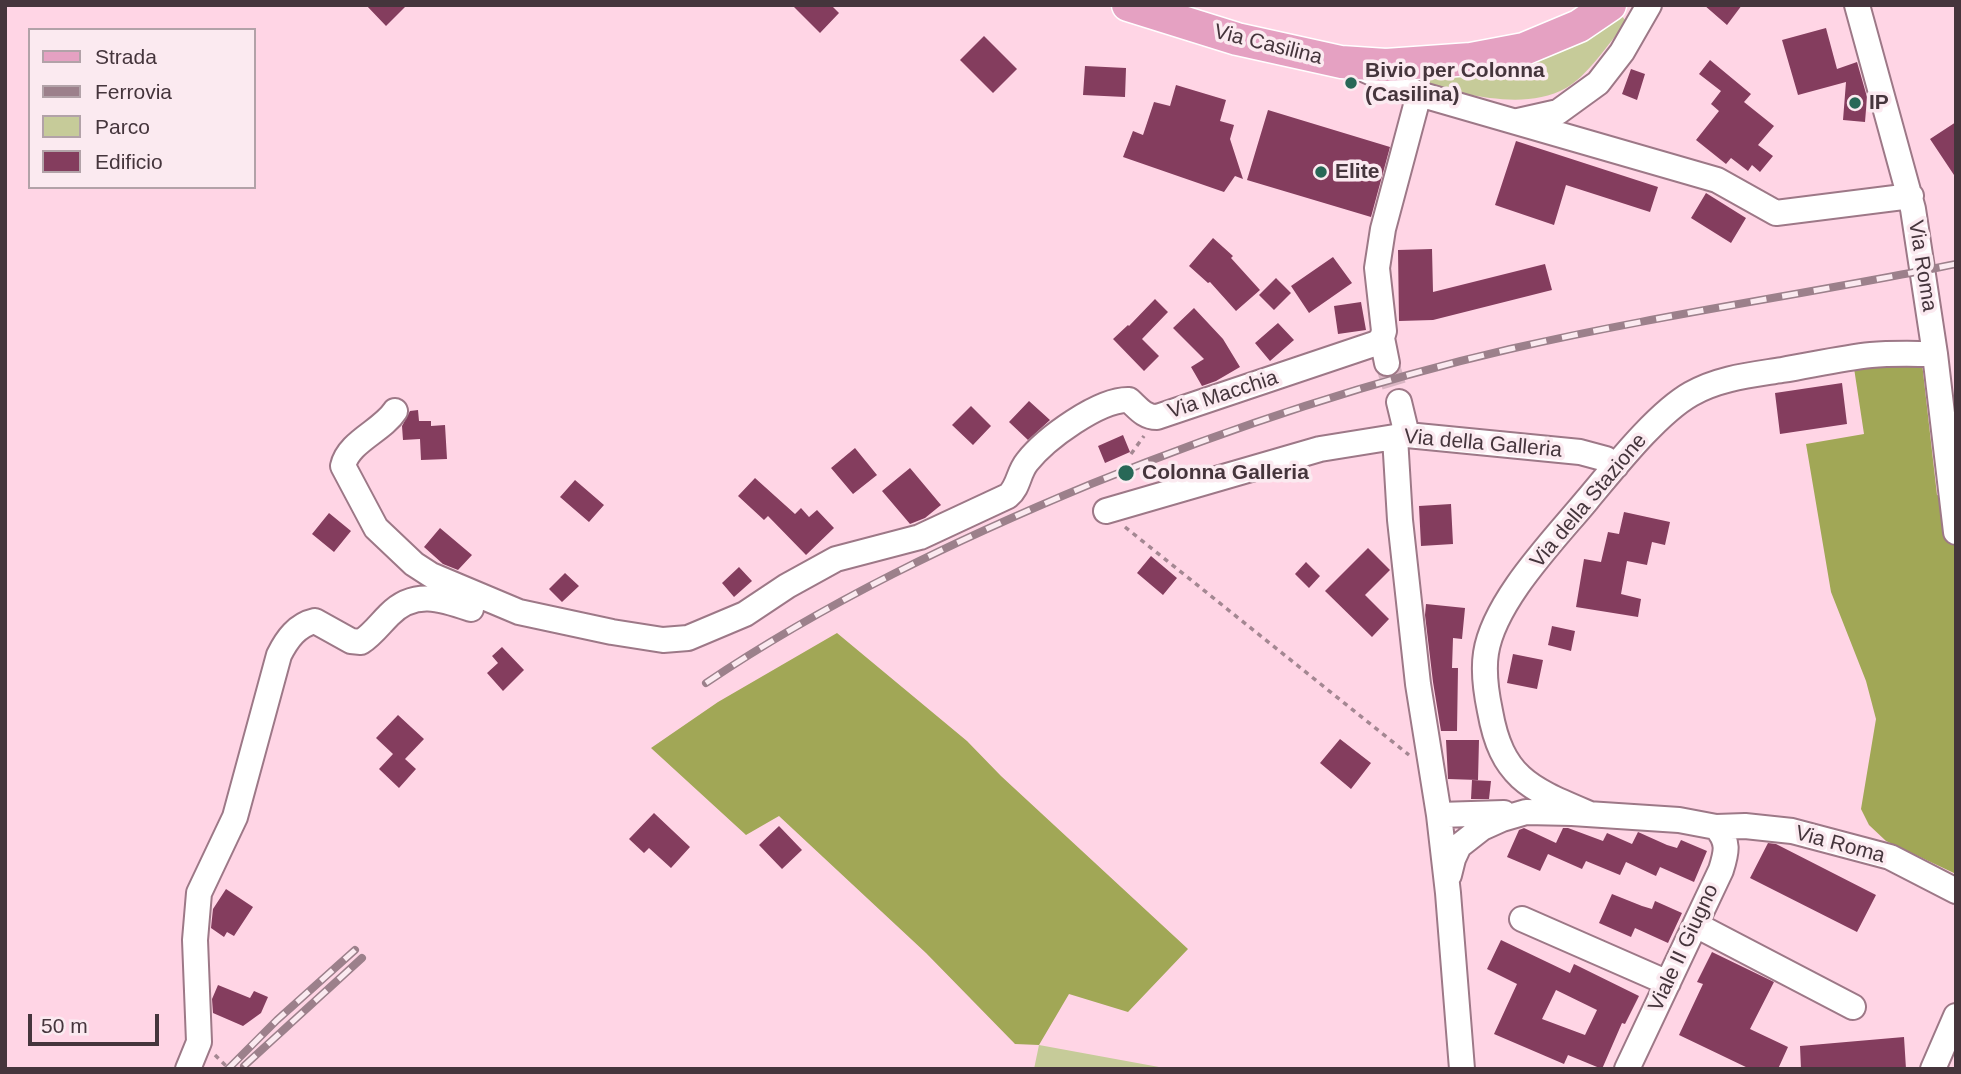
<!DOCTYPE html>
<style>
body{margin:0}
#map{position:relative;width:1961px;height:1074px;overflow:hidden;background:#ffd5e5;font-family:Arial,sans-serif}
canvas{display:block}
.frame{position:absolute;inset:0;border:7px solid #45353c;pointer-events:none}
.legend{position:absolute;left:28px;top:28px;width:228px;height:161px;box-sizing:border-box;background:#fbeaf0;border:2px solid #b2a2a8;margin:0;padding:9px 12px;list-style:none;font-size:21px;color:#45353c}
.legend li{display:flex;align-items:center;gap:14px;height:35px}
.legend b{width:35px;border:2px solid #b2a2a8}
.scale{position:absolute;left:28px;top:1014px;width:131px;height:32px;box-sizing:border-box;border:4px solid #45353c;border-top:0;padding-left:9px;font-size:21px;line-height:24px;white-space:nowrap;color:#45353c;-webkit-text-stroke:5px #fbeaf0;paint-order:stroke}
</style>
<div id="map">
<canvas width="1961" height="1074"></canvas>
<div class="frame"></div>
<ul class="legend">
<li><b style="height:9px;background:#e5a1c2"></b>Strada</li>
<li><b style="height:9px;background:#9c808b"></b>Ferrovia</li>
<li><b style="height:19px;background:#c6cb99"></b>Parco</li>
<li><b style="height:19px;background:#843d5e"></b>Edificio</li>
</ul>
<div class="scale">50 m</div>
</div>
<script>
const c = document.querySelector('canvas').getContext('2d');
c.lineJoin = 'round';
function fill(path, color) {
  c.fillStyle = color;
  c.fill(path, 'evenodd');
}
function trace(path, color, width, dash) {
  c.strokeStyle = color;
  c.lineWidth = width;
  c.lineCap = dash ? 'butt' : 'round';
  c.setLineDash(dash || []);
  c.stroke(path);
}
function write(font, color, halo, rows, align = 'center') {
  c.font = font + ' Arial,sans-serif';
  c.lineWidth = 7;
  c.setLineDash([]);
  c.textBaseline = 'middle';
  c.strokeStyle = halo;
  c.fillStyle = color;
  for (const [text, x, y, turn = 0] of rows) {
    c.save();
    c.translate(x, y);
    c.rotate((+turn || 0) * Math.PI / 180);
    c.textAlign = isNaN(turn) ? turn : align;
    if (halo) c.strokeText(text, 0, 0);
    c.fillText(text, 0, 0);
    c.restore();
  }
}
const green = new Path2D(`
 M 1621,15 L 1626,21 L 1621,29 C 1606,47 1586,77 1566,88 C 1536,105 1497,100 1465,94 C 1451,91 1429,90 1420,80 L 1422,76 Z
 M 1039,1045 L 1159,1067 L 1034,1069 Z`);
const forest = new Path2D(`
 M 1922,363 L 1937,495 L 1956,501 L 1956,874 L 1886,841 L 1869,825 L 1861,809 L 1876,719 L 1866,681 L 1831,592 L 1806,444 L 1864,434 L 1854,368 Z
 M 837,633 L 967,741 L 1001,776 L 1188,949 L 1128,1012 L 1069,994 L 1039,1045 L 1015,1044 L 926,953 L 779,816 L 746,835 L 651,748 L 718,702 Z`);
const building = new Path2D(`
 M 366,5 L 407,5 L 386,26 Z
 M 792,5 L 831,5 L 839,13 L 820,33 Z
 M 1704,5 L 1742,5 L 1727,25 Z
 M 1826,28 L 1837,69 L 1857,62 L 1867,97 L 1865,122 L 1843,120 L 1846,82 L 1798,95 L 1782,40 Z
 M 984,36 L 1017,69 L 993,93 L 960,60 Z
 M 1710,60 L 1751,94 L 1744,102 L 1774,126 L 1758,145 L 1773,156 L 1760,172 L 1752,165 L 1748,171 L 1731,158 L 1726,164 L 1696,140 L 1719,111 L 1711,104 L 1721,91 L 1699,74 Z
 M 1085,66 L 1126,68 L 1125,97 L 1083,95 Z
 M 1631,69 L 1645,74 L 1637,100 L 1622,94 Z
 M 1176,85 L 1226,100 L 1220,121 L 1234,125 L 1230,139 L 1243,179 L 1235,176 L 1224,192 L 1123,157 L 1133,131 L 1143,135 L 1154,102 L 1170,106 Z
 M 1268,110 L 1390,147 L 1371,217 L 1247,180 Z
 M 1956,122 L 1956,178 L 1930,139 Z
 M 1516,141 L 1658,187 L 1650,212 L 1566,185 L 1554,225 L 1495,205 Z
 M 1706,193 L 1746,218 L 1731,243 L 1691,218 Z
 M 1213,238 L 1233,256 L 1231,258 L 1260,290 L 1236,311 L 1210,282 L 1208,283 L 1189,266 Z
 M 1432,249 L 1433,292 L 1545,264 L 1552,290 L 1433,320 L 1399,321 L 1398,250 Z
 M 1333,257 L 1352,283 L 1309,313 L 1291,286 Z
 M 1276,278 L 1291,293 L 1274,310 L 1259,295 Z
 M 1155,299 L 1168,312 L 1142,339 L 1159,356 L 1144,371 L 1113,339 L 1128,325 L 1129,326 Z
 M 1361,302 L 1366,330 L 1338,334 L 1334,306 Z
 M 1194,308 L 1223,339 L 1240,367 L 1216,381 L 1202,386 L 1191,367 L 1204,359 L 1173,328 Z
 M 1278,323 L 1294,340 L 1270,361 L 1255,343 Z
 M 1842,383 L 1847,424 L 1780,434 L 1775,393 Z
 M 1029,401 L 1050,420 L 1028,440 L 1009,422 Z
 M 971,406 L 991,426 L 973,445 L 952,425 Z
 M 418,410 L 419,421 L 431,421 L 431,426 L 445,425 L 447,459 L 421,460 L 420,439 L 403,440 L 402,426 L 410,411 Z
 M 1123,435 L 1130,452 L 1105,463 L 1098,446 Z
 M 855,448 L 877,475 L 853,494 L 831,468 Z
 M 910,468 L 941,505 L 925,518 L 910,524 L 882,491 Z
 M 755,478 L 795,514 L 801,508 L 809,517 L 817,510 L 834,528 L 806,555 L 768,516 L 764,520 L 738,496 Z
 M 575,480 L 604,505 L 589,522 L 560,497 Z
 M 1451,504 L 1453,544 L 1421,546 L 1419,506 Z
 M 1624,512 L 1670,522 L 1665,545 L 1652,542 L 1647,565 L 1627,561 L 1621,594 L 1641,599 L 1638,617 L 1576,607 L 1584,559 L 1601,562 L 1608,532 L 1619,534 Z
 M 329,513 L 351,531 L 334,552 L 312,534 Z
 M 440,528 L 472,555 L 458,570 L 443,564 L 424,547 Z
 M 1368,548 L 1390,570 L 1365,595 L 1389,619 L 1372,637 L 1325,591 Z
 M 1151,556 L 1177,578 L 1163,595 L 1137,573 Z
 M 1306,562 L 1320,576 L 1309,588 L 1295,574 Z
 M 739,567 L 752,581 L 734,597 L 722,583 Z
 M 565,573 L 579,586 L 562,602 L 549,589 Z
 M 1426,604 L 1465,608 L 1462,639 L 1453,638 L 1452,668 L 1458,668 L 1457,731 L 1441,731 L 1433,682 L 1425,615 Z
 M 1552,626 L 1575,631 L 1571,651 L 1548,645 Z
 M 502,647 L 524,670 L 503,691 L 487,673 L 498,663 L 492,656 Z
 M 1513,654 L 1543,660 L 1537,689 L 1507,683 Z
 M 398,715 L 424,739 L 405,759 L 416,769 L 399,788 L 379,769 L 393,754 L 376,738 Z
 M 1340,739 L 1371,763 L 1351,789 L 1320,763 Z
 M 1446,740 L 1479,740 L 1478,780 L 1448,779 Z
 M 1472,780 L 1491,781 L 1489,799 L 1471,799 Z
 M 654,813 L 690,847 L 671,868 L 649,848 L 644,853 L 629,839 Z
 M 779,826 L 802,850 L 782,869 L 759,845 Z
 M 1524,828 L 1556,843 L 1563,828 L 1568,828 L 1603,841 L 1607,833 L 1632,844 L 1638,832 L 1667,845 L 1677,848 L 1681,840 L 1707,851 L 1694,882 L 1660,867 L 1656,876 L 1626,862 L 1620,875 L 1586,861 L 1582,869 L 1548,854 L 1540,871 L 1507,857 L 1519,830 Z
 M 1768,843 L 1776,844 L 1876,895 L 1857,932 L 1750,878 Z
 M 226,889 L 253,907 L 234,936 L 227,932 L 224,937 L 211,928 L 213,909 Z
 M 1612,894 L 1642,906 L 1652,909 L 1655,901 L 1682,913 L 1668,943 L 1635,928 L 1631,937 L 1599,923 Z
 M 1501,940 L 1570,973 L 1574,964 L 1639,996 L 1625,1024 L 1622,1023 L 1602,1069 L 1568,1055 L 1564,1064 L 1494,1034 L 1517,984 L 1487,969 ZM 1556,990 L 1597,1010 L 1585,1035 L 1542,1019 Z
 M 1712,952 L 1774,982 L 1750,1029 L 1788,1047 L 1778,1069 L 1750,1069 L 1679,1035 L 1703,984 L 1697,982 Z
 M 218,985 L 250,998 L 254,991 L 268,997 L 261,1013 L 243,1026 L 213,1013 L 212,999 Z
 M 1904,1037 L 1906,1069 L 1801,1069 L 1800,1046 Z`);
const minorTunnel = new Path2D(`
 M 1387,363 L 1399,402`);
const path = new Path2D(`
 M 1131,454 L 1144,436
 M 1125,527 L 1409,755`);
const minor = new Path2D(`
 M 1857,5 L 1913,209 L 1935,354 L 1956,532
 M 1361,68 L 1419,94 L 1717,180 L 1776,213 L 1911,196
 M 1518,121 L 1558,112 L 1598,83 L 1622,52 L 1649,5
 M 1382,338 L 1387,363
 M 1399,402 L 1407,435
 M 395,411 C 382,431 348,442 343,466 L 376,528 L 414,564 L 431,575 L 519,612 L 612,632 L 663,640 L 688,638 L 745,614 L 787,586 L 836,559 L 920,537 L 1008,496 C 1019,487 1018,473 1027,462 C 1045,439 1099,399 1129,400 C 1138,408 1144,417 1157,417 L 1377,343 L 1382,338 L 1384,331 L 1377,268 L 1383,229 L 1419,94
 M 1395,437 L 1400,520 L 1418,684 L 1439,815 L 1448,893 L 1462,1069
 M 1106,511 L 1320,449 L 1407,435 L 1580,452 L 1606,459 L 1616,466
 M 1590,814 C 1531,789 1502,779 1490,711 C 1486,692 1483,672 1486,653 C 1494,601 1554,540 1587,500 C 1614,468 1656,414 1691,394 C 1719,378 1751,375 1782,370 C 1812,365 1842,358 1871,355 C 1892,353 1914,354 1935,354
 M 1439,815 L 1504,813
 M 1449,875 L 1453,859 L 1459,846 L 1482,828 L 1502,819 L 1526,812 L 1572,813 L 1679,820 L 1716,827 L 1745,826 L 1792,831 L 1890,857 L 1956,891
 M 1522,919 L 1668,983
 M 1696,925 L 1853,1007
 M 188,1069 L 199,1042 L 195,940 L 199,893 L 235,817 L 279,655 C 287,639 297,625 315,621 L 351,641 L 361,642 C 372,635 380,624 389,615 C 414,589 442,599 471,609
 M 1627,1069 L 1721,870 C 1727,851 1729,842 1716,827
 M 1933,1069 L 1956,1016`);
const major = new Path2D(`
 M 1128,5 L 1237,39 L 1341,62 L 1386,65 L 1471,59 L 1524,49 L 1579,26 L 1610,5`);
const rail = new Path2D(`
 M 706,683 C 826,602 958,539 1091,484 C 1227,429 1367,382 1510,349 C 1658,315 1808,294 1956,264
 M 244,1066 L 362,958
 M 228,1069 L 277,1020 L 355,950`);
const pathBridge = new Path2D(`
 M 215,1055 L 229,1069`);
const markers = [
 [1351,83,7,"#286857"],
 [1855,103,7,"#286857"],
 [1321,172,7,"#286857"],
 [1126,473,9,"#286857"]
];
const streetNames = [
 ["Via Casilina",1268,45,14],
 ["Via Roma",1922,266,81],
 ["Via Macchia",1223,395,-18],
 ["Via della Galleria",1483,444,5],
 ["Via della Stazione",1589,501,-50],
 ["Via Roma",1840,845,15],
 ["Viale II Giugno",1684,948,-65]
];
const poiNames = [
 ["Bivio per Colonna",1365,71],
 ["(Casilina)",1365,95],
 ["IP",1869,103],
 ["Elite",1335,172],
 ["Colonna Galleria",1142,473]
];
fill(green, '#c6cb99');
fill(forest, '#a1a756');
fill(building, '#843d5e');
trace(minorTunnel, '#dab5c3', 24, [24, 12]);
trace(minor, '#9d7887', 28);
trace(major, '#fff', 35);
trace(path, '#a48792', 3.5, [5, 5]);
trace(minor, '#fff', 24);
trace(major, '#e5a1c2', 32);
trace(rail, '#9c808b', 8);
trace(rail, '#fbeaf0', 5, [16]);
trace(pathBridge, '#a48792', 3.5, [5, 5]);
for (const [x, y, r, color] of markers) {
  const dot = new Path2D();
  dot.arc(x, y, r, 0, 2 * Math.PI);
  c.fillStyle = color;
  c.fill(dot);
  trace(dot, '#fbeaf0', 2.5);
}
write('21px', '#45353c', '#fbeaf0', streetNames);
write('bold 21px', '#45353c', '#fbeaf0', poiNames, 'left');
</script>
